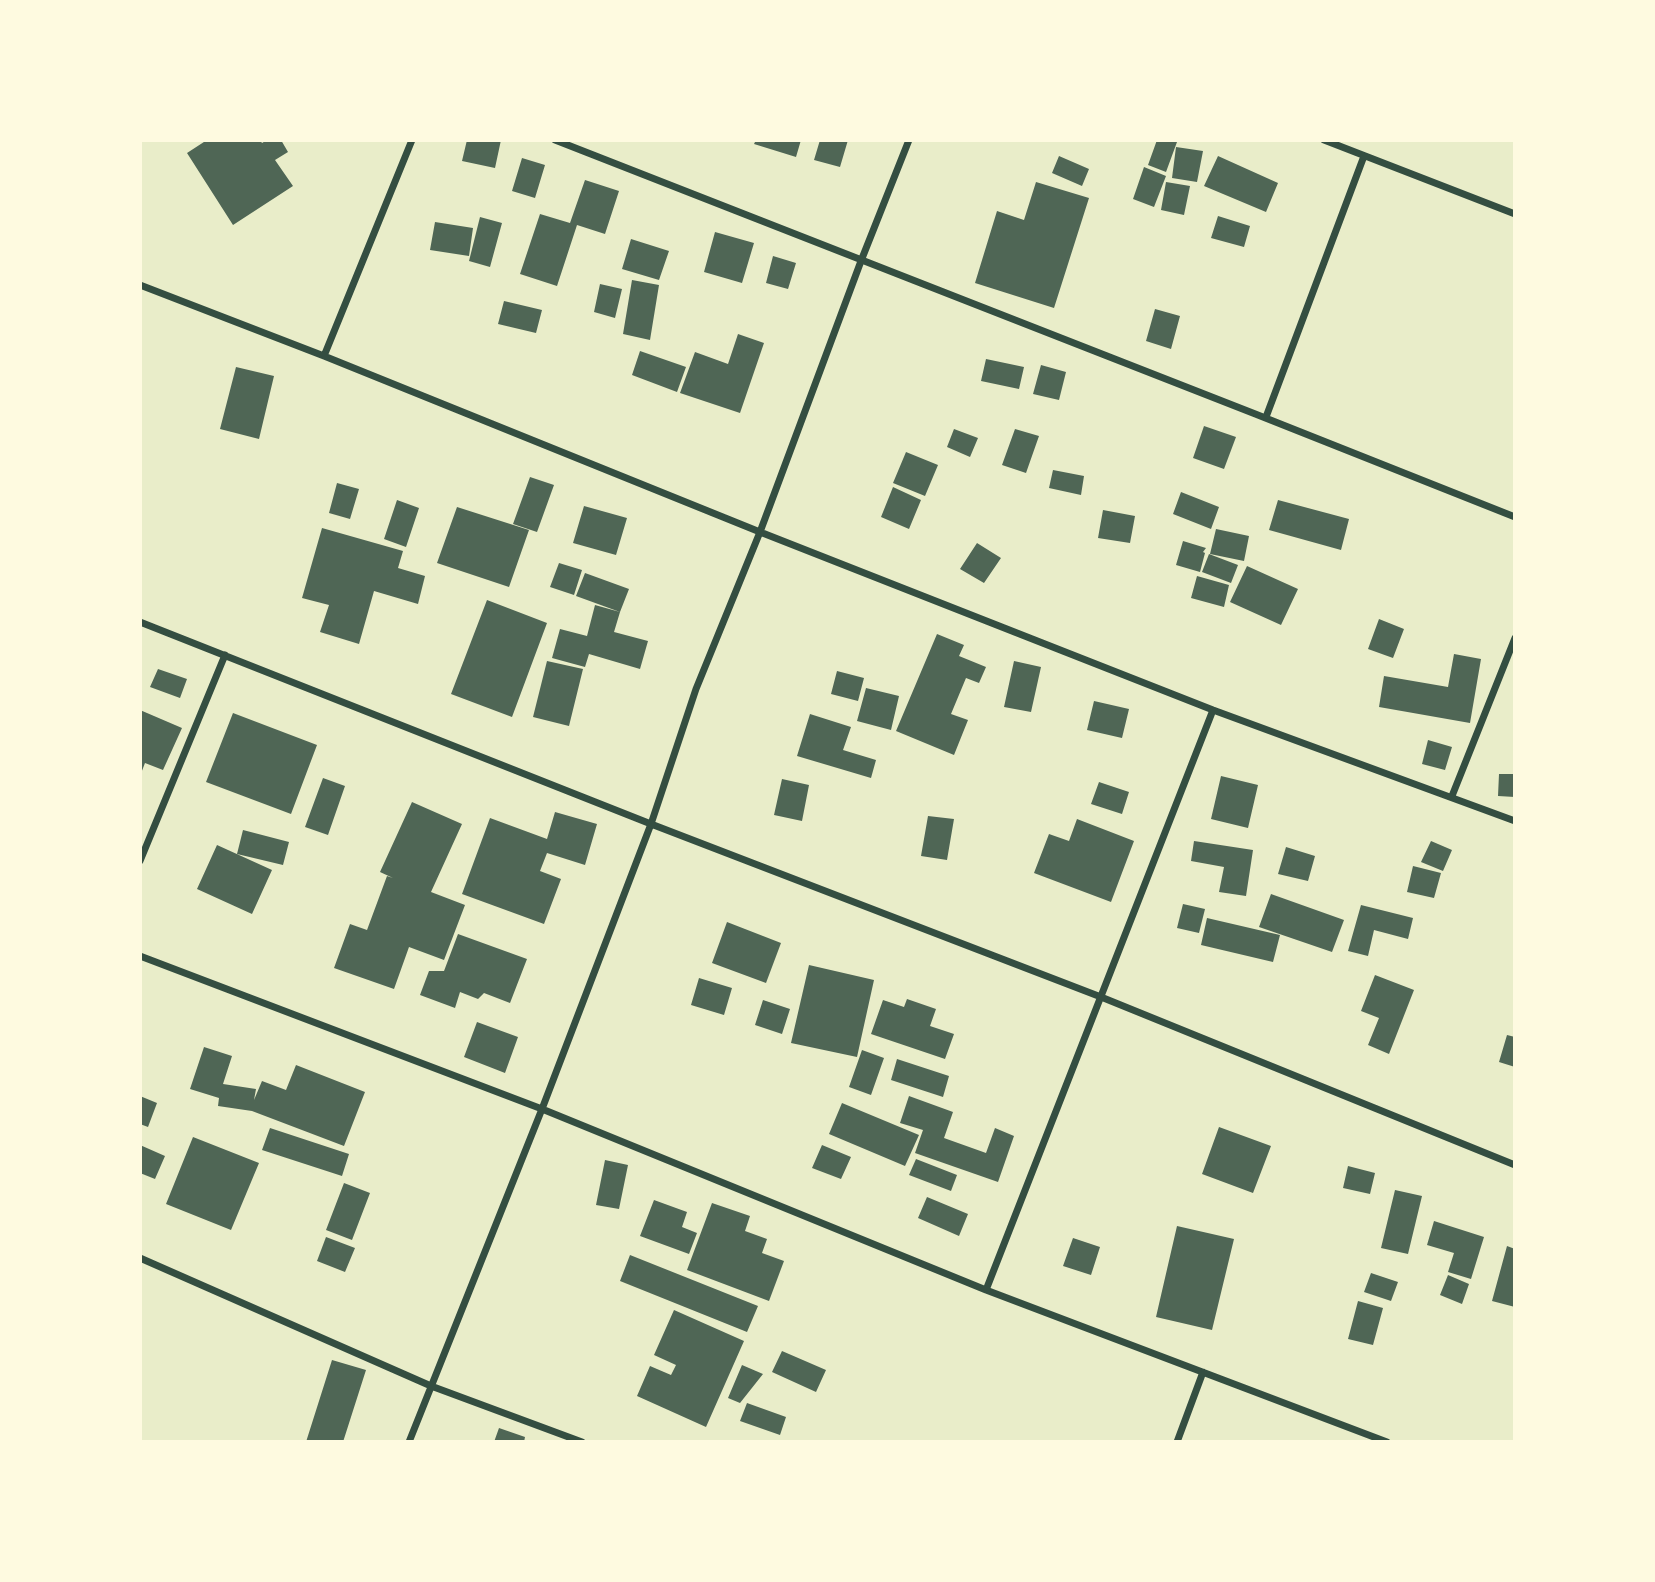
<!DOCTYPE html>
<style>
body{margin:0}
#map{position:relative;width:1655px;height:1582px;overflow:hidden;background:#e9edc9;font-family:"Varela Round",sans-serif}
canvas{display:block}
.frame{position:absolute;inset:0;border:142px solid #fefae0;pointer-events:none}
</style>
<div id="map">
<canvas width="1655" height="1582"></canvas>
<div class="frame"></div>
</div>
<script>
const c = document.querySelector('canvas').getContext('2d');
c.lineJoin = 'round';
function fill(path, color) {
  c.fillStyle = color;
  c.fill(path, 'evenodd');
}
function trace(path, color, width, dash) {
  c.strokeStyle = color;
  c.lineWidth = width;
  c.lineCap = dash ? 'butt' : 'round';
  c.setLineDash(dash || []);
  c.stroke(path);
}
const building = new Path2D(`
 M 207,140 L 260,140 L 262,143 L 267,140 L 281,140 L 288,152 L 275,160 L 293,186 L 233,225 L 187,153 Z
 M 467,140 L 501,140 L 495,168 L 462,161 Z
 M 756,140 L 801,140 L 796,157 L 754,144 Z
 M 820,140 L 848,140 L 840,167 L 814,160 Z
 M 1157,140 L 1177,142 L 1166,172 L 1148,165 Z
 M 1176,147 L 1203,151 L 1197,182 L 1172,178 Z
 M 1059,156 L 1089,169 L 1082,186 L 1052,173 Z
 M 1218,156 L 1278,183 L 1266,212 L 1204,186 Z
 M 522,158 L 545,165 L 535,198 L 512,191 Z
 M 1144,167 L 1166,176 L 1154,207 L 1133,199 Z
 M 585,180 L 619,191 L 605,234 L 577,225 L 557,286 L 520,274 L 540,214 L 570,223 Z
 M 1036,182 L 1089,198 L 1054,308 L 975,283 L 997,211 L 1024,220 Z
 M 1166,182 L 1190,186 L 1184,215 L 1161,210 Z
 M 1218,216 L 1250,226 L 1244,247 L 1211,238 Z
 M 480,217 L 502,223 L 490,267 L 469,261 Z
 M 435,222 L 473,228 L 469,256 L 430,250 Z
 M 715,232 L 754,243 L 742,283 L 704,272 Z
 M 631,239 L 669,251 L 659,280 L 622,269 Z
 M 773,256 L 796,263 L 788,289 L 766,283 Z
 M 632,280 L 659,285 L 650,340 L 623,334 Z
 M 600,284 L 622,289 L 615,318 L 594,312 Z
 M 504,301 L 542,310 L 536,333 L 498,324 Z
 M 1155,309 L 1180,316 L 1171,349 L 1146,341 Z
 M 738,334 L 764,343 L 740,413 L 680,393 L 695,352 L 728,364 Z
 M 640,351 L 686,367 L 677,392 L 632,375 Z
 M 986,359 L 1024,367 L 1019,389 L 981,381 Z
 M 1041,365 L 1066,372 L 1059,400 L 1033,394 Z
 M 236,367 L 274,376 L 259,439 L 220,429 Z
 M 1204,426 L 1236,437 L 1224,469 L 1193,458 Z
 M 954,429 L 978,438 L 970,457 L 947,447 Z
 M 1015,429 L 1039,436 L 1026,473 L 1002,465 Z
 M 906,452 L 938,465 L 925,496 L 893,483 Z
 M 1053,470 L 1084,476 L 1081,495 L 1049,488 Z
 M 530,477 L 554,485 L 537,532 L 513,524 Z
 M 337,483 L 359,489 L 350,519 L 329,513 Z
 M 893,487 L 921,500 L 909,529 L 881,517 Z
 M 1181,492 L 1219,507 L 1211,529 L 1173,514 Z
 M 397,500 L 419,508 L 406,547 L 384,539 Z
 M 1278,500 L 1349,519 L 1341,550 L 1269,530 Z
 M 584,506 L 627,518 L 616,555 L 573,543 Z
 M 457,507 L 529,530 L 509,587 L 437,563 Z
 M 1103,510 L 1135,516 L 1130,543 L 1098,538 Z
 M 322,528 L 403,551 L 398,568 L 425,576 L 418,604 L 374,591 L 359,644 L 320,632 L 329,605 L 302,598 Z
 M 1216,529 L 1249,536 L 1244,561 L 1210,554 Z
 M 1183,541 L 1206,548 L 1203,552 L 1205,553 L 1200,572 L 1176,565 Z
 M 977,543 L 1001,558 L 984,583 L 960,569 Z
 M 1209,554 L 1238,565 L 1231,583 L 1202,572 Z
 M 559,563 L 582,570 L 574,595 L 550,587 Z
 M 1247,566 L 1298,589 L 1281,625 L 1230,602 Z
 M 585,573 L 629,589 L 620,612 L 576,596 Z
 M 1197,576 L 1229,585 L 1224,607 L 1191,598 Z
 M 487,600 L 547,623 L 512,717 L 451,694 Z
 M 595,605 L 620,612 L 614,632 L 648,641 L 640,669 L 589,654 L 585,667 L 552,658 L 560,629 L 587,636 Z
 M 1379,619 L 1404,629 L 1393,658 L 1368,649 Z
 M 937,634 L 964,645 L 959,656 L 986,667 L 979,683 L 966,678 L 951,714 L 968,720 L 954,755 L 896,731 Z
 M 1454,654 L 1481,659 L 1470,723 L 1379,707 L 1384,676 L 1448,687 Z
 M 547,661 L 583,669 L 569,726 L 533,717 Z
 M 1014,661 L 1041,667 L 1031,712 L 1004,707 Z
 M 158,669 L 187,679 L 180,698 L 150,687 Z
 M 837,671 L 864,678 L 858,701 L 831,694 Z
 M 866,688 L 899,696 L 891,730 L 857,721 Z
 M 1094,701 L 1129,709 L 1122,738 L 1087,730 Z
 M 140,710 L 182,728 L 163,770 L 145,763 L 140,776 Z
 M 233,713 L 317,745 L 291,814 L 206,782 Z
 M 810,714 L 851,727 L 843,750 L 876,760 L 871,778 L 797,756 Z
 M 1428,740 L 1452,747 L 1445,770 L 1422,764 Z
 M 1499,774 L 1515,774 L 1515,797 L 1498,796 Z
 M 1221,776 L 1258,785 L 1248,828 L 1211,819 Z
 M 323,778 L 345,786 L 328,835 L 305,827 Z
 M 782,779 L 809,785 L 802,821 L 774,815 Z
 M 1099,782 L 1129,792 L 1122,814 L 1091,804 Z
 M 412,802 L 462,824 L 431,892 L 465,905 L 444,960 L 409,947 L 394,989 L 334,968 L 350,924 L 367,930 L 387,876 L 393,878 L 380,872 Z
 M 555,812 L 597,824 L 585,865 L 547,853 L 540,871 L 561,879 L 544,924 L 462,894 L 490,818 L 547,839 Z
 M 928,816 L 954,819 L 947,860 L 921,856 Z
 M 1077,819 L 1134,841 L 1111,902 L 1034,873 L 1049,834 L 1069,841 Z
 M 243,830 L 289,842 L 283,865 L 237,854 Z
 M 1194,841 L 1253,850 L 1246,896 L 1219,892 L 1224,867 L 1191,861 Z
 M 1431,841 L 1452,850 L 1443,871 L 1421,862 Z
 M 217,845 L 272,870 L 252,914 L 197,889 Z
 M 1286,847 L 1315,856 L 1308,881 L 1278,874 Z
 M 1413,866 L 1441,873 L 1434,898 L 1407,892 Z
 M 1271,894 L 1344,920 L 1332,952 L 1259,927 Z
 M 1183,904 L 1205,909 L 1199,933 L 1177,928 Z
 M 1361,905 L 1413,918 L 1408,939 L 1374,930 L 1368,956 L 1348,951 Z
 M 1207,918 L 1280,935 L 1273,962 L 1201,945 Z
 M 727,922 L 781,943 L 766,983 L 712,963 Z
 M 458,934 L 527,959 L 510,1003 L 484,993 L 478,999 L 460,992 L 455,1008 L 420,995 L 429,971 L 444,971 Z
 M 809,965 L 874,980 L 857,1057 L 791,1043 Z
 M 1375,975 L 1414,990 L 1389,1054 L 1368,1045 L 1379,1018 L 1361,1011 Z
 M 699,978 L 732,988 L 724,1015 L 691,1005 Z
 M 907,999 L 936,1009 L 930,1026 L 954,1034 L 945,1059 L 871,1034 L 883,1000 L 904,1007 Z
 M 763,1000 L 790,1009 L 782,1034 L 755,1025 Z
 M 477,1022 L 518,1037 L 505,1073 L 464,1057 Z
 M 1507,1035 L 1515,1037 L 1515,1067 L 1499,1062 Z
 M 204,1047 L 232,1056 L 223,1084 L 256,1089 L 254,1100 L 262,1081 L 286,1090 L 296,1065 L 365,1092 L 344,1146 L 252,1111 L 218,1106 L 219,1098 L 190,1089 Z
 M 862,1050 L 884,1058 L 871,1095 L 849,1087 Z
 M 897,1059 L 949,1076 L 943,1097 L 891,1080 Z
 M 140,1096 L 157,1103 L 148,1127 L 140,1124 Z
 M 909,1096 L 953,1112 L 944,1138 L 986,1153 L 995,1128 L 1014,1136 L 998,1182 L 915,1153 L 923,1130 L 900,1123 Z
 M 842,1103 L 919,1135 L 905,1166 L 829,1134 Z
 M 1219,1127 L 1271,1146 L 1253,1193 L 1202,1174 Z
 M 270,1128 L 349,1154 L 342,1176 L 262,1150 Z
 M 193,1137 L 259,1163 L 231,1230 L 166,1204 Z
 M 140,1145 L 165,1156 L 155,1179 L 140,1173 Z
 M 822,1145 L 851,1157 L 841,1179 L 812,1168 Z
 M 916,1159 L 957,1175 L 951,1191 L 909,1175 Z
 M 605,1160 L 628,1165 L 619,1209 L 596,1205 Z
 M 1348,1166 L 1375,1173 L 1370,1194 L 1343,1188 Z
 M 344,1183 L 370,1193 L 352,1240 L 326,1230 Z
 M 1395,1190 L 1422,1196 L 1408,1254 L 1381,1248 Z
 M 927,1197 L 968,1214 L 959,1236 L 918,1218 Z
 M 654,1200 L 687,1212 L 682,1227 L 697,1233 L 689,1254 L 640,1236 Z
 M 712,1203 L 750,1216 L 745,1231 L 767,1239 L 762,1253 L 784,1261 L 769,1301 L 687,1270 Z
 M 1434,1221 L 1484,1237 L 1471,1279 L 1448,1272 L 1454,1253 L 1427,1245 Z
 M 1177,1226 L 1234,1239 L 1212,1330 L 1156,1317 Z
 M 326,1237 L 355,1248 L 345,1272 L 317,1261 Z
 M 1073,1238 L 1100,1247 L 1091,1275 L 1063,1266 Z
 M 1507,1246 L 1515,1249 L 1515,1307 L 1492,1301 Z
 M 630,1255 L 758,1306 L 747,1332 L 620,1281 Z
 M 1371,1273 L 1398,1282 L 1391,1301 L 1364,1292 Z
 M 1448,1275 L 1469,1284 L 1462,1304 L 1440,1295 Z
 M 1358,1301 L 1383,1308 L 1373,1345 L 1348,1339 Z
 M 674,1310 L 744,1341 L 706,1427 L 637,1396 L 650,1366 L 671,1375 L 676,1365 L 654,1355 Z
 M 782,1351 L 826,1370 L 816,1392 L 772,1372 Z
 M 332,1360 L 366,1370 L 343,1442 L 306,1442 Z
 M 742,1365 L 763,1374 L 740,1403 L 728,1398 Z
 M 747,1403 L 786,1417 L 780,1435 L 740,1421 Z
 M 499,1428 L 525,1437 L 524,1442 L 494,1442 Z`);
const minor = new Path2D(`
 M 555,140 C 875,267 1196,389 1515,517
 M 1324,140 L 1515,214
 M 140,285 L 324,356 L 760,532 L 1213,710 L 1515,821
 M 324,356 L 412,140
 M 1266,417 L 1364,156
 M 140,622 L 651,824 L 1101,997 L 1515,1165
 M 1452,796 L 1515,638
 M 140,861 L 225,655
 M 140,956 L 542,1109 L 986,1290 L 1387,1442
 M 140,1258 L 431,1386 L 582,1442
 M 986,1290 L 1213,710
 M 409,1442 L 542,1109 L 651,824 L 696,689 L 760,532 L 861,261 L 909,140
 M 1177,1442 L 1203,1372`);
fill(building, '#4f6655');
trace(minor, '#344e41', 7);
</script>
